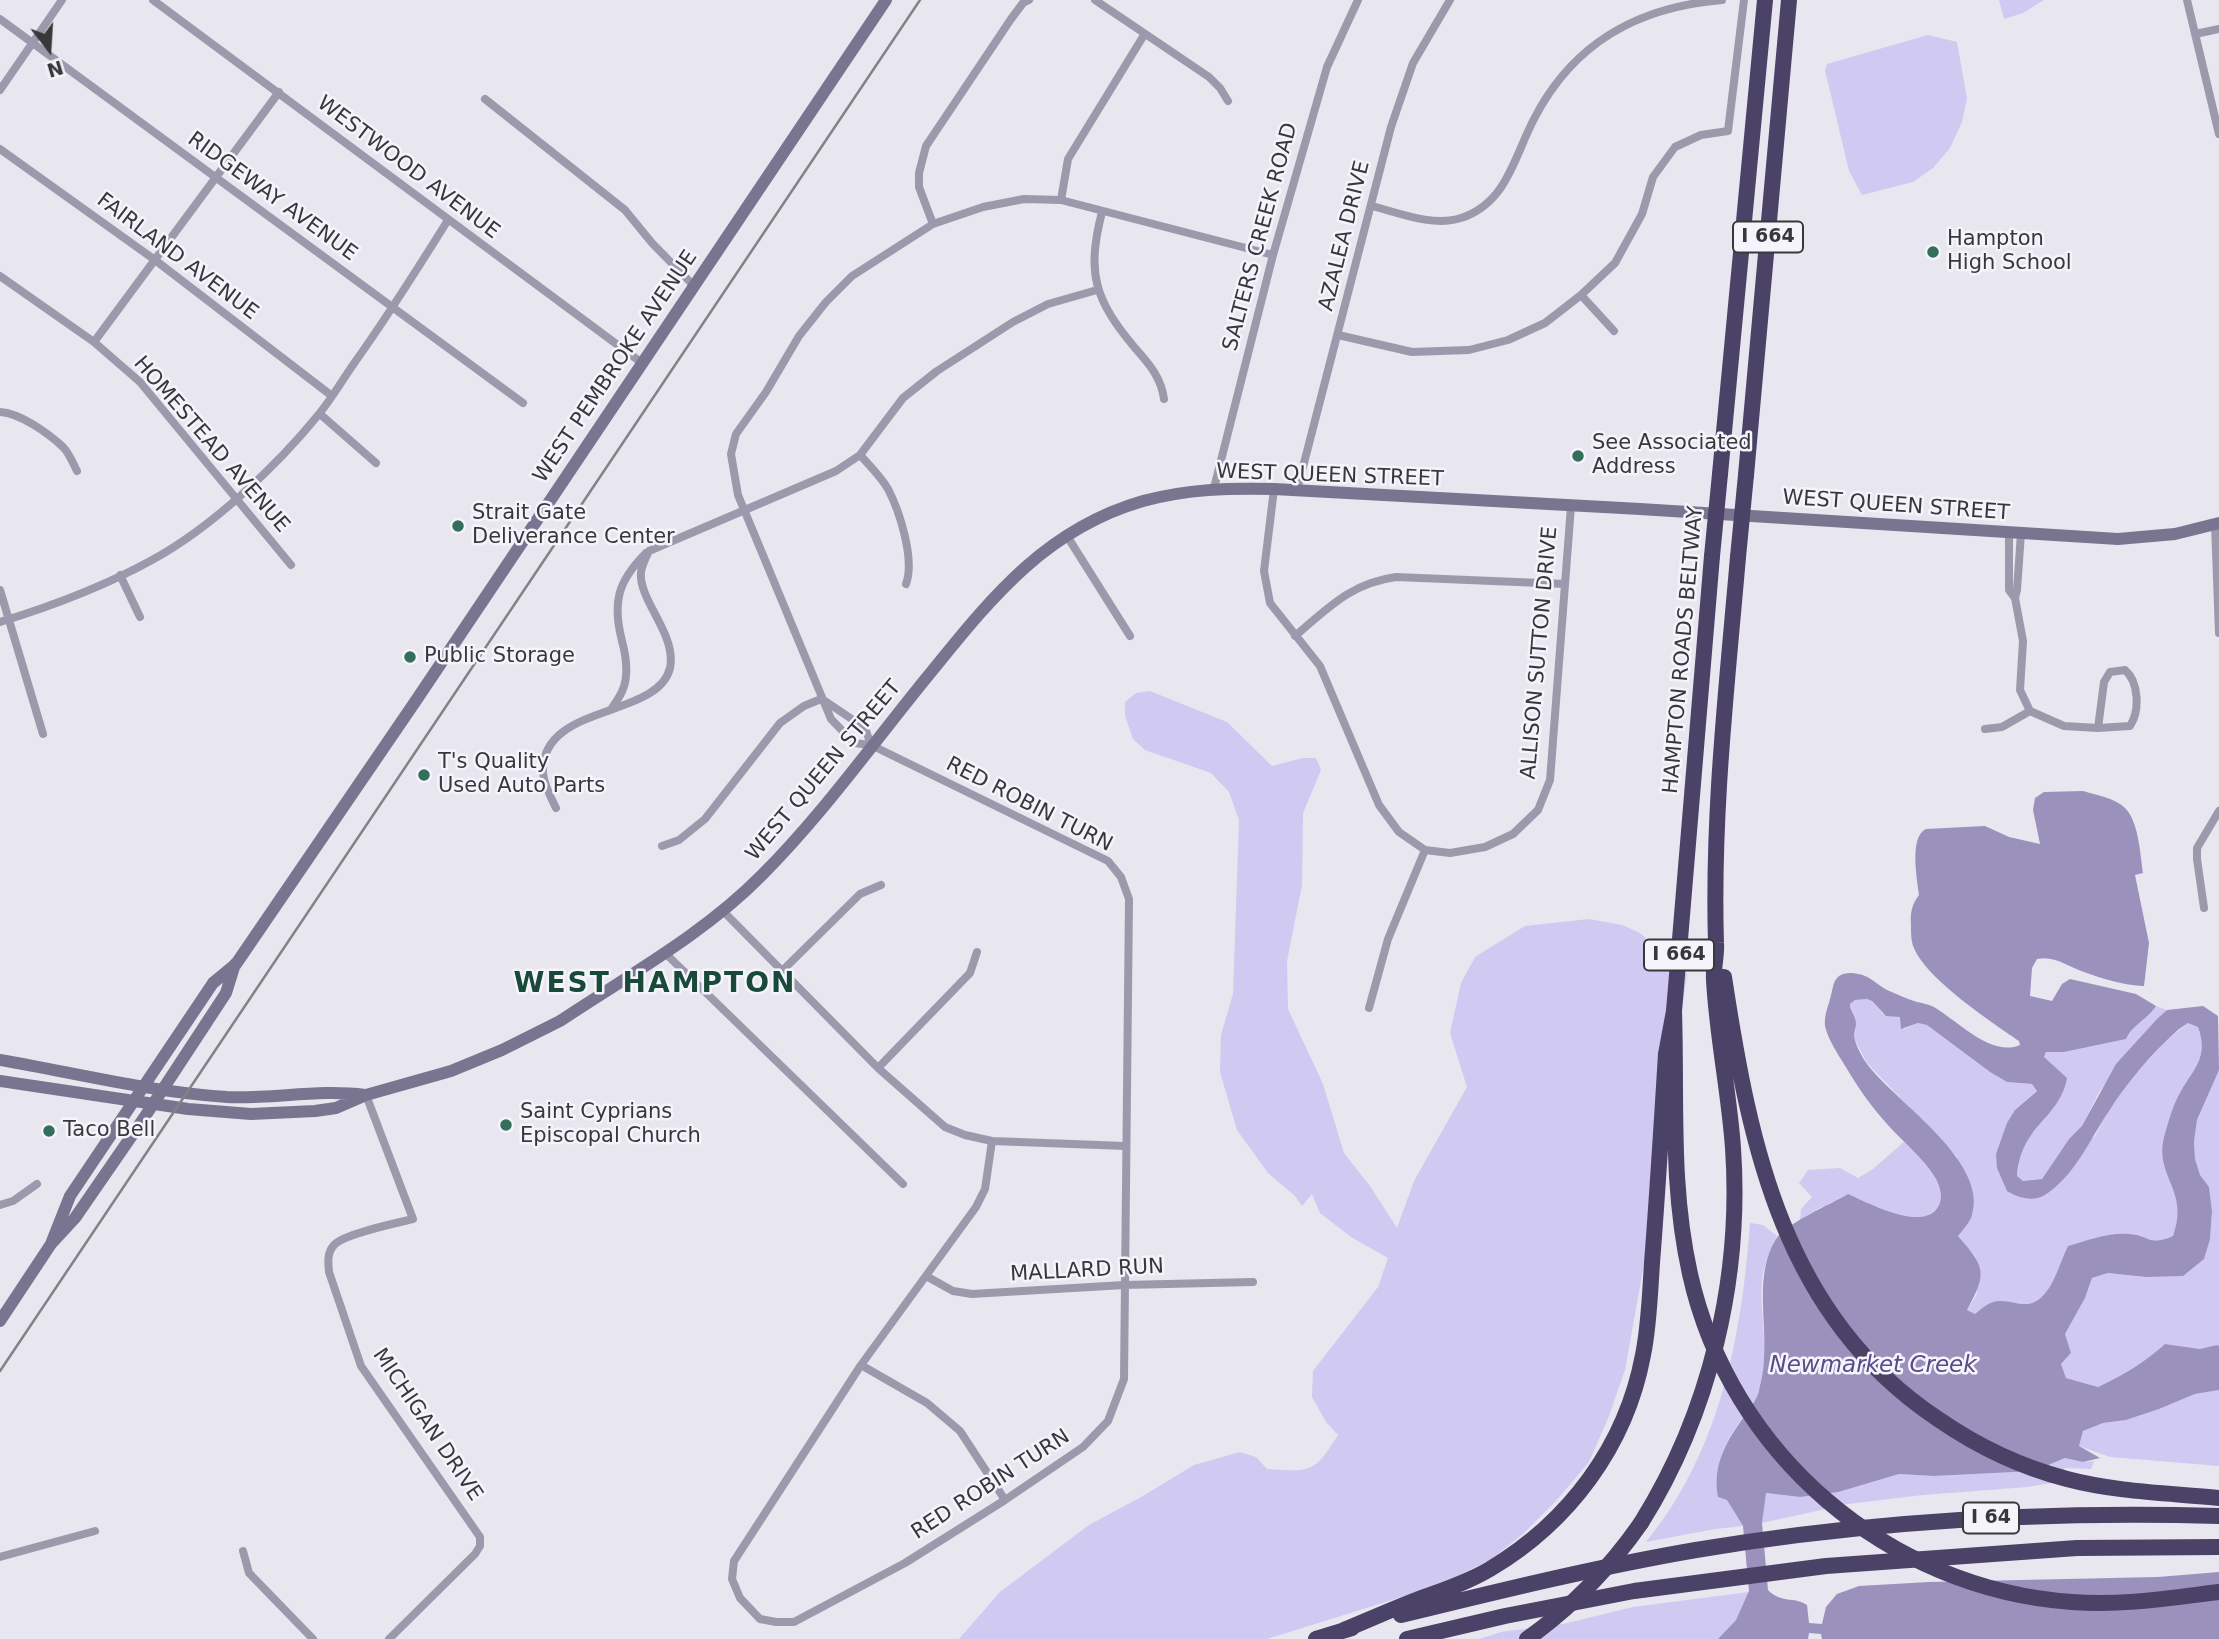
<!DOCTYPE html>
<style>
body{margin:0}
#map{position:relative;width:2219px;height:1639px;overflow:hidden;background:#e8e6ef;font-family:"DejaVu Sans",sans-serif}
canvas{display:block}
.north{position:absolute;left:14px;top:14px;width:70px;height:70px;-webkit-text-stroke:5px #f5f4fd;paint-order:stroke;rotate:163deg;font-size:19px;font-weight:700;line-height:28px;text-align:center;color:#38383b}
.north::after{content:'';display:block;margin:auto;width:24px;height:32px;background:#38383b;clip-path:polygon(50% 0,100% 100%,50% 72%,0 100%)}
</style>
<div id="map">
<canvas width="2219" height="1639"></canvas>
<div class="north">N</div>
</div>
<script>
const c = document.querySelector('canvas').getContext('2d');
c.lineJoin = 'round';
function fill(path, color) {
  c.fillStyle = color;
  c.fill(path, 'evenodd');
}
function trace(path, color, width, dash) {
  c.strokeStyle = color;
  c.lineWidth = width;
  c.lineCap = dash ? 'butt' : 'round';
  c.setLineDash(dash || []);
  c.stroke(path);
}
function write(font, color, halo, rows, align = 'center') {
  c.font = font + ' "DejaVu Sans",sans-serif';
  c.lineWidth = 5;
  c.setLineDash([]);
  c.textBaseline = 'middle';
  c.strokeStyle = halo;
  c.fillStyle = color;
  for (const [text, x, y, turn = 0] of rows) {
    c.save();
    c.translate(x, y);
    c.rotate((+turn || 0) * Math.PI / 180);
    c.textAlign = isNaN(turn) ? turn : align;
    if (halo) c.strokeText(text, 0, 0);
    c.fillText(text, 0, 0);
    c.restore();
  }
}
const green = new Path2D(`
 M 1999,0 L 2044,0 L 2023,13 L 2004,19 Z
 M 1928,35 L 1957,42 L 1967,98 L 1962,122 L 1950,148 L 1933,168 L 1913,182 L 1862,195 L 1849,171 L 1825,70 L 1827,64 Z
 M 1150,691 L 1227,722 L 1272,766 L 1303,758 L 1316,758 L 1321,770 L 1303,813 L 1302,885 L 1287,961 L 1288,1009 L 1323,1084 L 1344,1153 L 1370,1186 L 1397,1228 L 1414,1181 L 1467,1087 L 1450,1033 L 1461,983 L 1475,957 L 1525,926 L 1589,919 L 1622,925 L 1640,933 L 1687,974 L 1654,1208 L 1625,1370 L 1609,1416 L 1589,1462 L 1556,1501 L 1523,1534 L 1490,1560 L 1457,1576 L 1408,1595 L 1267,1639 L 959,1639 L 1000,1592 L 1089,1525 L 1143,1496 L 1194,1465 L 1240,1452 L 1256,1457 L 1267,1469 C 1312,1472 1314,1473 1338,1435 L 1326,1422 L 1312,1397 L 1313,1371 L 1378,1287 L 1388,1258 L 1351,1237 L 1320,1213 L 1312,1194 L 1302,1206 L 1295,1196 L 1268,1173 L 1237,1130 L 1220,1072 L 1221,1035 L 1233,994 L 1239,820 L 1229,792 L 1211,773 L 1145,750 L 1133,739 L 1125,716 L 1125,702 L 1136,693 Z
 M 1867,999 L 1872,1001 L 1883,1014 L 1900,1017 L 1904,1029 L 1918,1023 L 1927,1025 L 1990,1072 L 2007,1082 L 2032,1084 L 2037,1090 L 2015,1110 L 1996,1154 L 2025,1198 L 2095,1136 L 2107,1113 L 2133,1076 L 2166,1041 L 2188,1023 L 2198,1027 C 2209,1057 2194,1067 2181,1091 C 2173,1104 2168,1123 2164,1137 C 2154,1177 2190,1190 2173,1236 C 2148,1247 2150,1235 2130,1234 C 2109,1232 2088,1240 2068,1246 C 2062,1260 2056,1280 2046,1292 C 2030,1313 2017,1300 1999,1301 C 1990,1301 1982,1308 1975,1314 L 1967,1310 L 1977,1294 L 1975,1256 L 1958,1236 L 1957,1157 L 1867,1063 L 1855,1040 L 1853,1031 L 1856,1024 L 1850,1004 L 1855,1000 Z
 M 2156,1006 L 2167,1010 L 2131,1048 L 2099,1092 L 2082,1127 L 2069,1139 L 2042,1179 L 2022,1181 L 2017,1176 L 2020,1154 L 2026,1141 L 2046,1116 L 2044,1057 L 2046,1052 L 2064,1052 L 2125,1039 C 2131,1026 2148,1019 2156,1006 Z
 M 2219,1069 L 2219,1346 L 2200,1349 L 2165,1344 C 2144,1363 2123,1375 2098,1387 L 2066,1378 L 2061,1364 L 2071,1353 L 2065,1334 L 2085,1298 L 2092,1278 L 2108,1273 L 2146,1277 L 2210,1239 L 2212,1211 L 2209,1187 L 2200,1176 L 2195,1159 L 2194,1142 L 2197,1121 Z
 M 1905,1141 C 1919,1155 1955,1191 1935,1210 C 1928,1217 1919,1219 1910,1218 C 1889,1215 1867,1202 1848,1194 C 1832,1203 1814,1209 1800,1221 L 1801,1209 L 1812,1197 L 1799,1183 L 1808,1170 L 1840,1168 L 1858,1178 L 1873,1169 Z
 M 1750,1223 L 1763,1225 L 1777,1236 C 1771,1250 1763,1266 1762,1282 C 1759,1317 1772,1360 1758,1395 C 1756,1403 1748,1410 1743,1417 C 1725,1442 1713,1465 1718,1497 L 1727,1500 L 1743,1526 L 1715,1529 L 1646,1542 C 1720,1452 1742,1335 1750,1223 Z
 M 2219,1390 L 2219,1466 L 2110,1457 L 2079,1446 L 2083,1431 L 2103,1423 L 2126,1420 L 2159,1409 L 2195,1394 Z
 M 2065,1458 L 2083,1462 L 2094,1461 L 2091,1469 L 2065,1468 L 2051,1483 L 2027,1487 L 1923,1495 L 1848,1504 L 1762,1523 L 1765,1493 L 1800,1497 L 1838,1491 L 1899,1474 L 1934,1476 L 2034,1471 Z
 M 1749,1592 L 1736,1620 L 1718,1639 L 1479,1639 L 1501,1632 L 1563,1624 L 1633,1607 Z`);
const water = new Path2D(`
 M 2083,791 C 2096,795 2115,798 2125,808 C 2139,822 2140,854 2143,873 L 2135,875 L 2149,943 L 2144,986 C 2123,985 2103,979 2084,972 C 2067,966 2054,955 2037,959 L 2032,968 L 2030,996 L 2052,1001 L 2062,984 L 2070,979 L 2136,994 L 2156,1006 C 2148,1019 2131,1026 2126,1039 L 2064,1052 L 2046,1052 L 2044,1057 L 2067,1078 C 2059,1120 2021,1124 2017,1176 L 2023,1181 L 2042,1179 L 2069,1139 L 2082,1126 L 2116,1064 L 2157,1019 L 2167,1010 L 2203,1006 L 2218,1016 L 2219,1070 L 2197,1120 L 2194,1142 L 2195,1159 L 2200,1175 L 2209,1187 L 2212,1211 L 2210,1239 L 2204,1259 L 2183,1276 L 2146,1277 L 2108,1273 L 2092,1278 L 2085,1298 L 2065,1334 L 2071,1353 L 2061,1364 L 2066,1378 L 2098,1387 C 2123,1375 2144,1363 2165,1344 L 2200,1349 L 2217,1345 L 2219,1346 L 2219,1390 L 2195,1394 L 2159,1409 L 2126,1420 L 2103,1423 L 2083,1431 L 2079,1446 L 2100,1458 L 2083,1462 L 2065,1458 L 2034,1471 L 1934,1476 L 1899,1474 L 1838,1492 L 1800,1497 L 1766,1493 L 1762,1523 L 1768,1590 C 1782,1604 1793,1596 1807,1605 L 1809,1623 L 1822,1624 L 1826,1607 L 1837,1594 L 1859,1586 L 1929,1582 L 2158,1577 L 2219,1572 L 2219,1639 L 1822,1639 L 1821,1634 L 1809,1633 L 1808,1639 L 1718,1639 L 1736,1620 L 1749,1591 L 1743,1526 L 1727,1500 L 1718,1497 C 1712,1464 1727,1440 1746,1414 C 1751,1407 1757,1399 1759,1391 C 1761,1381 1764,1370 1764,1359 C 1767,1319 1754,1275 1776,1239 C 1785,1224 1831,1204 1848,1194 C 1869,1203 1925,1234 1939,1205 C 1943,1197 1940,1187 1936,1179 C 1923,1157 1904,1143 1887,1124 C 1870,1105 1857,1086 1844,1064 C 1837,1053 1828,1039 1825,1026 C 1824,1014 1829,1005 1831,995 C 1833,988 1833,981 1839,976 C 1846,971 1858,973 1865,976 C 1873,979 1879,986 1887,990 C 1897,994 1907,999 1917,1002 C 1922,1003 1927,1004 1932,1006 C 1956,1019 1991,1058 2020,1045 L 2019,1041 C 1992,1022 1919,975 1912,942 C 1911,937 1911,931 1911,925 C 1910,913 1912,904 1919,895 C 1917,878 1909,837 1926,829 L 1985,826 L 2009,837 L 2040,844 L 2033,810 L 2035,798 L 2044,792 ZM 1867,999 L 1872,1001 L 1886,1016 L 1900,1017 L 1901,1029 L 1918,1023 L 1927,1025 L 1990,1072 L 2007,1082 L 2032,1084 L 2037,1091 L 2015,1110 L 2007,1123 L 1996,1154 L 1997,1168 L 2007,1191 C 2017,1197 2031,1202 2043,1196 C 2074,1178 2090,1139 2109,1111 C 2128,1081 2152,1053 2179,1029 L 2188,1023 L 2198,1027 C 2209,1057 2194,1068 2181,1091 C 2173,1104 2168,1123 2164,1137 C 2154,1177 2190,1190 2173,1236 C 2148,1247 2150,1235 2129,1234 C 2109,1232 2088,1240 2068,1246 C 2061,1260 2056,1280 2046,1292 C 2030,1313 2017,1300 1999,1301 C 1990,1301 1982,1308 1975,1314 L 1967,1310 C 1987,1273 1986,1268 1958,1236 C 1962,1231 1968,1224 1971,1218 C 1992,1163 1896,1103 1867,1064 C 1862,1057 1854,1043 1854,1034 C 1854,1031 1856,1027 1856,1024 C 1856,1016 1850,1011 1850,1004 L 1855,1000 Z`);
const street = new Path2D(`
 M 153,0 L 642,363
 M 1095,0 L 1209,77 L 1220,88 L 1228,101
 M 2187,0 L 2219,134
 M 0,19 L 523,403
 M 2195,34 L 2219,29
 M 0,90 L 62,0
 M 485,99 L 625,210 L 652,243 L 694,286
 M 0,149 L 155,260 L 332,396
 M 1061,200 L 1068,159 L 1144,35
 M 1372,206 C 1399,213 1433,227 1461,218 C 1507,203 1514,157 1534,119 C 1573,43 1637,7 1722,0
 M 1102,212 C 1086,274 1095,300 1135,348 C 1149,364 1161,377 1164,399
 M 933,224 L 919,187 L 919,173 L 926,146 L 1011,19 L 1023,3 L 1029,0
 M 0,276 L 94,342 L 140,382 L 291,565
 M 1581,295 L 1614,331
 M 1338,335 L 1412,352 L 1469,350 L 1508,340 L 1545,323 L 1581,295 L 1615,263 L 1642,214 L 1653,177 L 1675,147 L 1701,135 L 1728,131 L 1744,0
 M 94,342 L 279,92
 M 0,412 C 20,413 48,433 63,447 C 69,453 73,463 77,471
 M 320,414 L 376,463
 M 860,455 C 870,466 881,477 888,489 C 900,512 915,560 906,584
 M 1214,488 L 1273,255 L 1327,67 L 1358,0
 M 1274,489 L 1264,571 L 1270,603 L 1320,666 L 1379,805 L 1399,832 L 1425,850 L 1450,853 L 1485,847 L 1513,834 L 1538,810 L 1550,780 L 1571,506
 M 1297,490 L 1391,127 L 1413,63 L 1450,0
 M 2215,524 L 2219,633
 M 2009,532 L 2009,590 L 2015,598 L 2017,590 L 2021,533
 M 1067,536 L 1130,636
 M 120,575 L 140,617
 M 0,590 L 43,734
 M 2015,598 L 2023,641 L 2020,690 L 2030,711 L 2064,726 L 2098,728 L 2130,726 C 2140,711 2139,682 2125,670 L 2110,672 L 2104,682 L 2098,728
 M 0,622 C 52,606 105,586 152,560 C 211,528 277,466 319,414 C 332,398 343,379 355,362 C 388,316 418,268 448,220
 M 1295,636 C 1328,608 1351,583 1396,577 L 1565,584
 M 822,699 L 865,728 L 871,745
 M 612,708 C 616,702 621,695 623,689 C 629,674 626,656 622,641 C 612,602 618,581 646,553
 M 1985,729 L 2002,727 L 2030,711
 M 556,808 C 551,798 544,785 543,773 C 540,703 658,719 670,668 C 677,634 638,600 641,572 C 642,565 646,557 649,551 L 836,471 L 860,455 L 903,398 L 937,371 L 1013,322 L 1048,304 L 1097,290
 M 662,846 L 679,840 L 705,819 L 780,723 L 804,706 L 821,699
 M 2204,908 L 2197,859 L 2197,848 L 2219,811
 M 723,911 L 878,1068 L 945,1127 L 965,1135 L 992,1141 L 1125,1146
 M 664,952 L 903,1184
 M 781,972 L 860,894 L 881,885
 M 1369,1008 L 1388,939 L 1425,850
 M 878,1068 L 970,973 L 977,952
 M 366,1095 L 413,1219 C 397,1223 343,1234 334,1245 C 327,1253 328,1262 329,1272 L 361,1366 L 480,1537 L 480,1546 L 475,1554 L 389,1639
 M 992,1141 L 985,1189 L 976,1207 L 861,1365 L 734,1561 L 732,1579 L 740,1598 L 760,1619 L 776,1622 L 794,1622 L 905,1563 L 1005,1500 L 1083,1447 L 1108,1421 L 1124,1379 L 1129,899 L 1121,877 L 1108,861 L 871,745 L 854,743 L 831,719 L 738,495 L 731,454 L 736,434 L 766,392 L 799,336 L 826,302 L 852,276 L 933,224 L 983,207 L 1024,199 L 1061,200 L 1273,255
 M 0,1205 L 13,1201 L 37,1184
 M 926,1276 L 953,1291 L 972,1294 L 1124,1285 L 1253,1282
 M 861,1365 L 927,1403 L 960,1431 L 1005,1500
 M 243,1551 L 249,1573 L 313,1639
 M 0,1557 L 95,1531`);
const secondary = new Path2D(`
 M 0,1060 C 75,1073 151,1092 227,1097 C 273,1099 319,1089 365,1095
 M 0,1081 L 188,1109 L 251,1114 L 315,1111 L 336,1108 L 366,1095 L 451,1071 L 502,1050 L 560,1021 C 629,975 704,934 762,875 C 824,813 876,739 932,671 C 992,597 1046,529 1143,501 C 1188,489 1228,488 1274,489 L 1640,509 L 2118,539 L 2175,534 L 2219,523
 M 51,1244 L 70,1196 L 213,983 L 236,964 L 417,699 L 886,0
 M 0,1321 L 51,1244 L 75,1218 L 144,1118 L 226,993 L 235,964`);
const highway = new Path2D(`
 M 1720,474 L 1765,0
 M 1746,475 L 1789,0
 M 1724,977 C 1750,1148 1784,1316 1938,1419 C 1977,1446 2021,1467 2067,1479 C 2116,1492 2169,1493 2219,1498
 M 1641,1523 C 1710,1413 1742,1278 1733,1148 C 1729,1092 1717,1036 1714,980 C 1713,968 1717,955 1716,943 C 1712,814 1727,685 1738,557
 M 1401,1615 C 1499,1591 1597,1567 1696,1550 C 1869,1521 2044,1511 2219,1516
 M 1344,1630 C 1371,1619 1399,1606 1427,1596 C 1449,1588 1470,1581 1490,1569 C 1569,1522 1626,1446 1643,1355 C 1650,1321 1650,1285 1653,1250 C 1658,1184 1662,1119 1666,1054 L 1674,1011 L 1712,556
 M 1316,1639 L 1352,1628
 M 1407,1639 L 1505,1616 L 1634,1591 L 1826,1566 L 2077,1548 L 2219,1547`);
const rail = new Path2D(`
 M 0,1371 L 920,0`);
const highwayBridge = new Path2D(`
 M 1712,556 L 1720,474
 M 1738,557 L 1746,475
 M 1674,1011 C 1677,1102 1670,1184 1690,1274 C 1730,1454 1888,1589 2072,1602 C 2121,1606 2170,1598 2219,1592
 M 1527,1639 C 1572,1607 1609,1569 1641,1523`);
const markers = [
 [1933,252,7,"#336f5a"],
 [1578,456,7,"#336f5a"],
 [458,526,7,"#336f5a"],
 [410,657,7,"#336f5a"],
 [424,775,7,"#336f5a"],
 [506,1125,7,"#336f5a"],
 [49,1131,7,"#336f5a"]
];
const shields = [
 [1768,237,70],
 [1679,955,70],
 [1991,1518,56]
];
const shieldNames = [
 ["I 664",1768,237],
 ["I 664",1679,955],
 ["I 64",1991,1518]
];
const streetNames = [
 ["WESTWOOD AVENUE",408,168,37],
 ["RIDGEWAY AVENUE",272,197,36],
 ["AZALEA DRIVE",1345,236,-76],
 ["SALTERS CREEK ROAD",1261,237,-75],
 ["FAIRLAND AVENUE",177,257,37],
 ["WEST PEMBROKE AVENUE",616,367,-56],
 ["HOMESTEAD AVENUE",211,445,49],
 ["WEST QUEEN STREET",1330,476,2],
 ["WEST QUEEN STREET",1896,506,4],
 ["HAMPTON ROADS BELTWAY",1684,650,-85],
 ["ALLISON SUTTON DRIVE",1540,653,-85],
 ["WEST QUEEN STREET",824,771,-50],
 ["RED ROBIN TURN",1029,805,27],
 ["MALLARD RUN",1087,1271,-3],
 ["MICHIGAN DRIVE",427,1425,56],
 ["RED ROBIN TURN",991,1485,-33]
];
const poiNames = [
 ["Hampton",1947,240],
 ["High School",1947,264],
 ["See Associated",1592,444],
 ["Address",1592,468],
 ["Strait Gate",472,514],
 ["Deliverance Center",472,538],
 ["Public Storage",424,657],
 ["T's Quality",438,763],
 ["Used Auto Parts",438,787],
 ["Saint Cyprians",520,1113],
 ["Episcopal Church",520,1137],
 ["Taco Bell",63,1131]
];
const waterNames = [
 ["Newmarket Creek",1873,1366]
];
const districtNames = [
 ["WEST HAMPTON",655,985]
];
fill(green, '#d0c9f1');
fill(water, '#9a91bc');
trace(street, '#9d99ad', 8);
trace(secondary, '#797490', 12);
trace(highway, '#4b4268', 16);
trace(rail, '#838287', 2.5);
trace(highwayBridge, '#4b4268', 16);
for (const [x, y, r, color] of markers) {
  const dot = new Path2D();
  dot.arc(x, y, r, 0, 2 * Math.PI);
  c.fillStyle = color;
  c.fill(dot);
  trace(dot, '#f5f4fd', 2.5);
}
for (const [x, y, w] of shields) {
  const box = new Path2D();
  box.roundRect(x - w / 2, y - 15.5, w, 31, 5);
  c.fillStyle = '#f5f4fd';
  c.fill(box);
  trace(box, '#38383b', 2);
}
write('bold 19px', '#38383b', null, shieldNames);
write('21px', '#38383b', '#f5f4fd', streetNames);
write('21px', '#38383b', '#f5f4fd', poiNames, 'left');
write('italic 23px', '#594b85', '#f5f4fd', waterNames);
c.letterSpacing = '2px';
write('bold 28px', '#184939', '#f5f4fd', districtNames);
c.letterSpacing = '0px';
</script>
